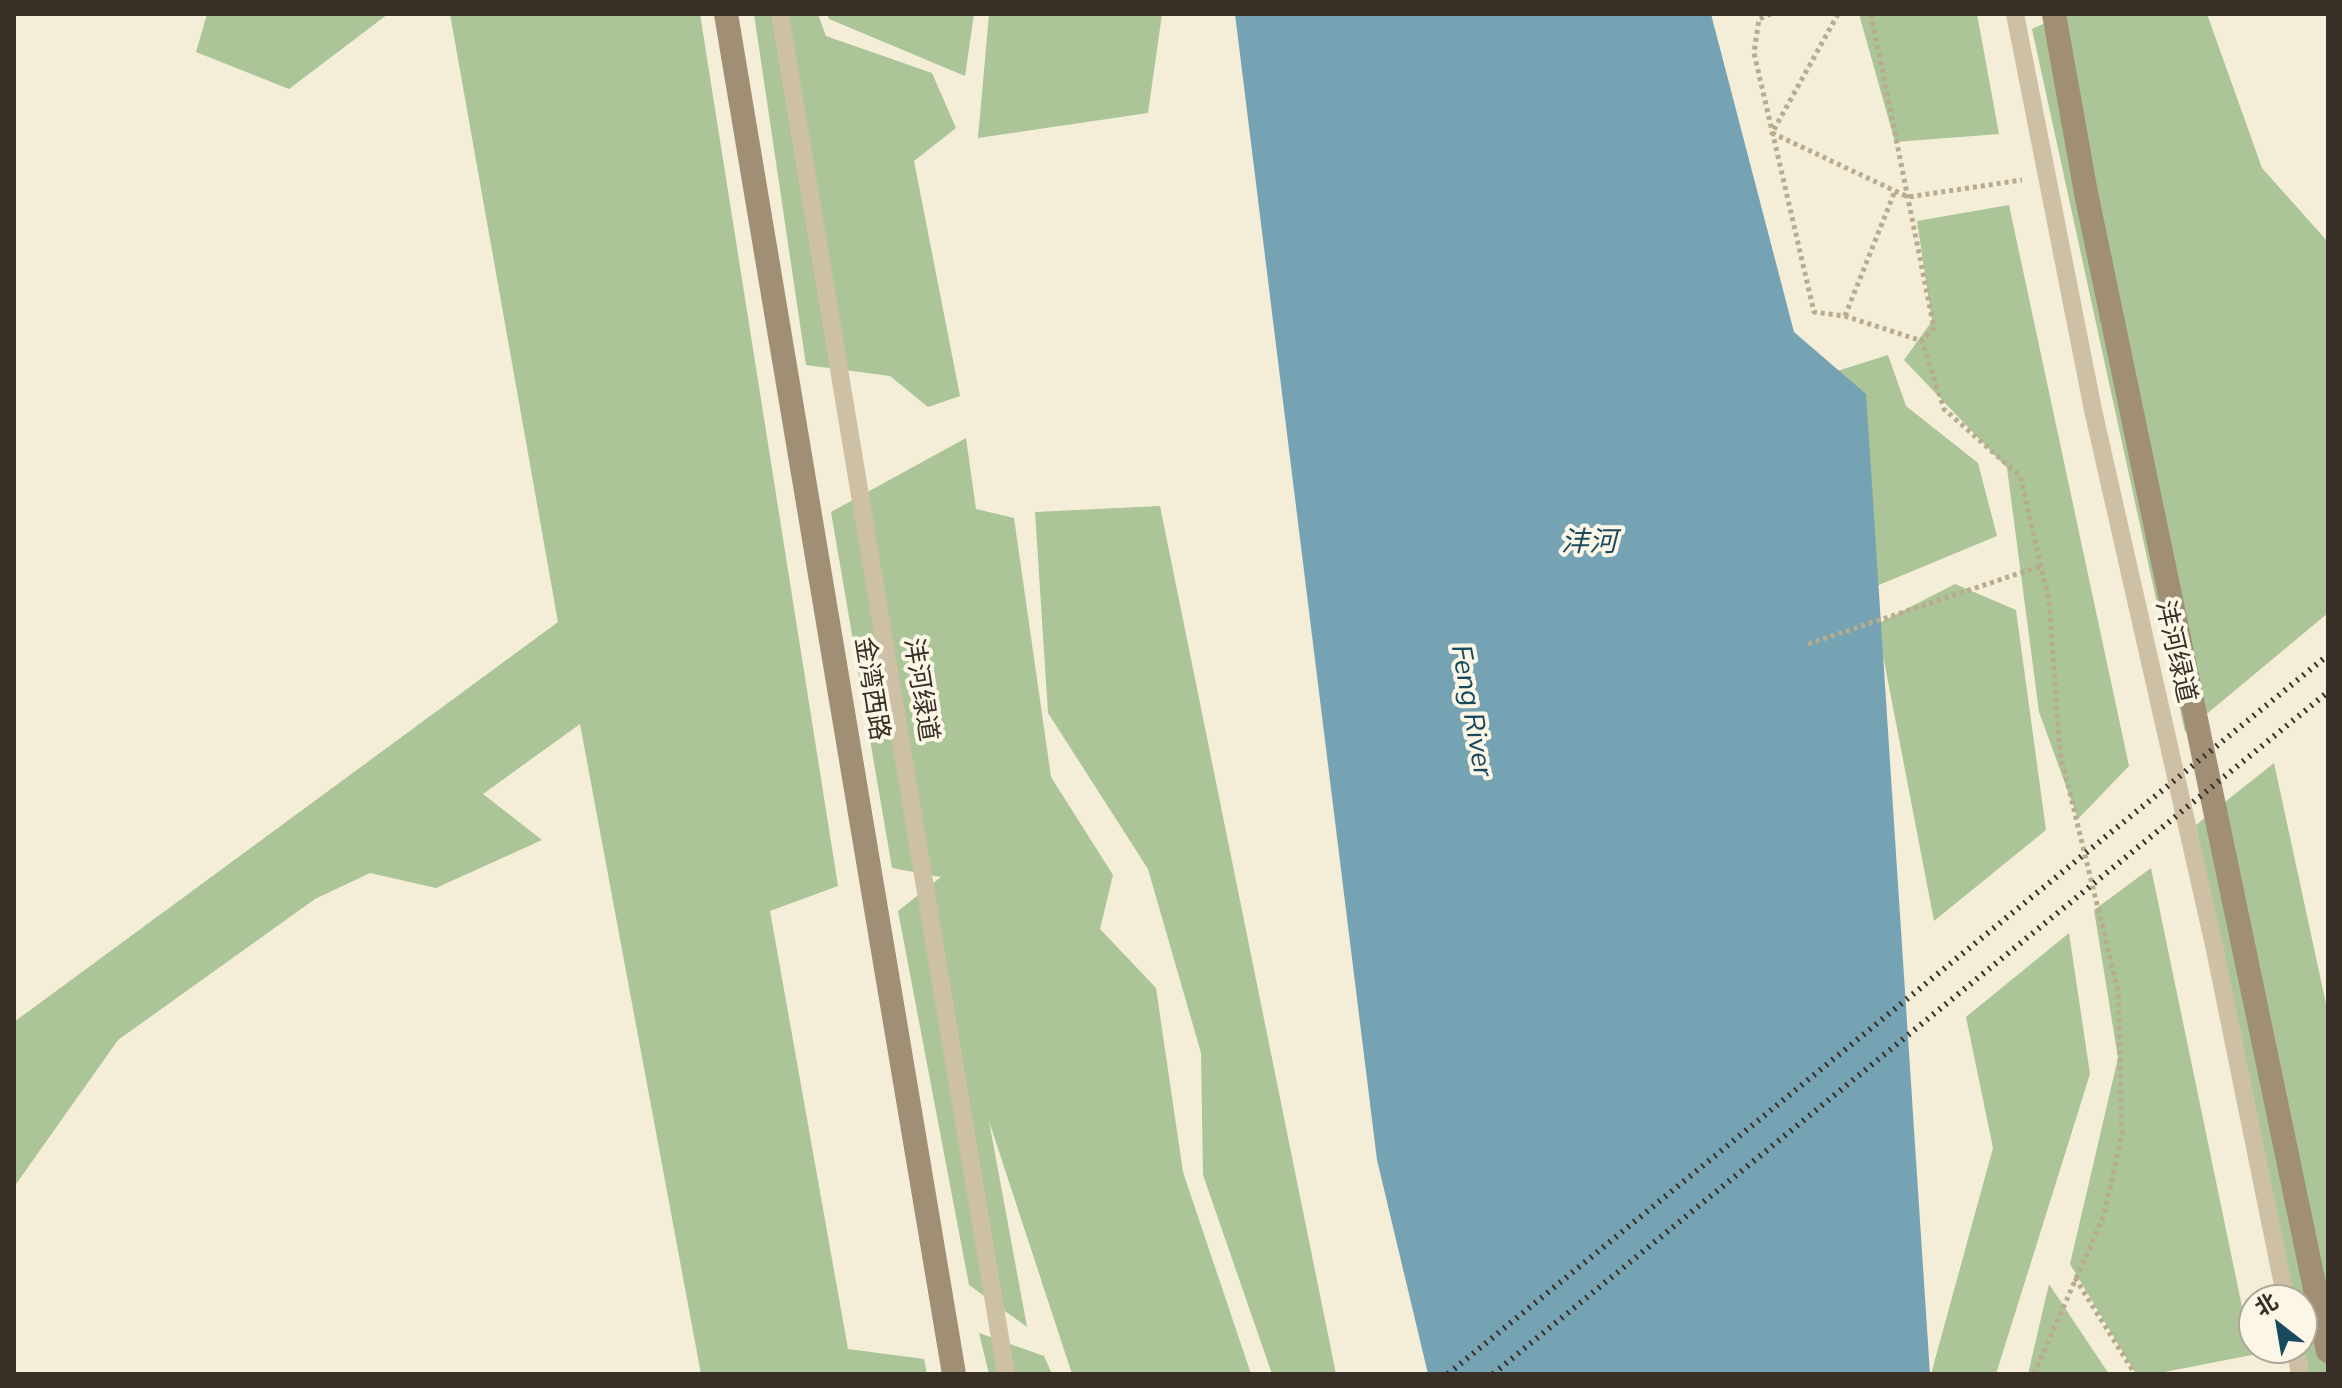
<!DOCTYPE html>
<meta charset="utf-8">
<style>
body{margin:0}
#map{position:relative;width:2342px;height:1388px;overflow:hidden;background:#f4eed9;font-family:"Nunito Sans","Noto Sans SC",sans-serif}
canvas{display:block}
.frame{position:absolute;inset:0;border:16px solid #383026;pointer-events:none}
.north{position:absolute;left:2238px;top:1284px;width:80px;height:80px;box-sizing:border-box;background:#fbf6e6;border:2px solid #ada799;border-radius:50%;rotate:329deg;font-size:22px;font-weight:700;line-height:32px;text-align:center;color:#383026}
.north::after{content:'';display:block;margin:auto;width:28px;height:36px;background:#18495d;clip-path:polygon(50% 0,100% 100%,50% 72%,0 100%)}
</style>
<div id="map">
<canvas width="2342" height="1388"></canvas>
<div class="frame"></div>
<div class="north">北</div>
</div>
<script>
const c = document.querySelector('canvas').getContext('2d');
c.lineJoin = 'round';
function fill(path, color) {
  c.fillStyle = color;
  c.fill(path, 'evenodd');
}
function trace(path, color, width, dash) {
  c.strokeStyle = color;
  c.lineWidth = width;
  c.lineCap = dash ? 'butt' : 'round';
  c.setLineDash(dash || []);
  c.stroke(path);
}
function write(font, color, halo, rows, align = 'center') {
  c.font = font + ' "Nunito Sans","Noto Sans SC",sans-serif';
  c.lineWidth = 8;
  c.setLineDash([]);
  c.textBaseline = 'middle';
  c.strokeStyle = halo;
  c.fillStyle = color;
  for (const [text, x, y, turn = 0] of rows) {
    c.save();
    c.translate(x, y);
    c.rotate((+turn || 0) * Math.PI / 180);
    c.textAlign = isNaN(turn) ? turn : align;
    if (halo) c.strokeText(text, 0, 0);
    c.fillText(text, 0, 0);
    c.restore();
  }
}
const green = new Path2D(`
 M 207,14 L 388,14 L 289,89 L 196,52 Z
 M 450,14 L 700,14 L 838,886 L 770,911 L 848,1349 L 924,1359 L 927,1374 L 701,1374 L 580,724 L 483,794 L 542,840 L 436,888 L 370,873 L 315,899 L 118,1040 L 14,1187 L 14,1022 L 558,622 Z
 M 754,14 L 818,14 L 826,36 L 932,73 L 956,128 L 914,161 L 960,396 L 928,407 L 890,376 L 806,365 Z
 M 827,14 L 974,14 L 965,76 L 829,19 Z
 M 989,14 L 1162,14 L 1148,113 L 978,138 Z
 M 1859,14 L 1977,14 L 1999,134 L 1895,142 Z
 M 2064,14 L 2207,14 L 2262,168 L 2328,242 L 2328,613 L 2185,732 L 2032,29 Z
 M 2009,205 L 2129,766 L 2078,819 L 2039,712 L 2007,468 L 1904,360 L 1932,321 L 1917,221 Z
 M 1888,355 L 1906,406 L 1978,463 L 1997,536 L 1874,587 L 1834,372 Z
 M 966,438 L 976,509 L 1014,518 L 1051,777 L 1113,875 L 1100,929 L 1156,988 L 1183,1172 L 1251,1374 L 1072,1374 L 989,1121 L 1027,1327 L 969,1285 L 898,911 L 941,877 L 892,868 L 831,512 Z
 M 1160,506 L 1336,1374 L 1272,1374 L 1203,1175 L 1201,1053 L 1148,869 L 1048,713 L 1035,512 Z
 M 1955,584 L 2016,610 L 2046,830 L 1934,921 L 1877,624 Z
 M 2274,763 L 2328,1013 L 2328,1374 L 2309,1374 L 2302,1340 L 2302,1300 L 2294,1300 L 2196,825 Z
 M 2151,868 L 2252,1355 L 2154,1374 L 2136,1374 L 2070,1264 L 2118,1058 L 2094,910 Z
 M 2069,933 L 2090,1074 L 1996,1374 L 1931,1374 L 1993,1148 L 1966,1017 Z
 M 2049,1284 L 2109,1374 L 2028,1374 Z
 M 979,1333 L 1044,1356 L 1052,1374 L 989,1374 Z`);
const water = new Path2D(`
 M 1235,14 L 1711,14 L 1794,332 L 1866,394 L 1930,1374 L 1428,1374 L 1377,1160 Z`);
const path = new Path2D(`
 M 1771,14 L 1759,19 L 1754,53 L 1814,312 L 1845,316 L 1922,341
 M 1838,14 L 1772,133 L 1908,197 L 2022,180
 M 1871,14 L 1934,328 L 1922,341 L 1944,409 L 2020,476 L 2049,600 L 2060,752 L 2118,991 L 2122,1134 L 2104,1215 L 2034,1374
 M 1845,316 L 1895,191
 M 1808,644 L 2041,566
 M 2075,1278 L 2135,1374`);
const lane = new Path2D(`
 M 780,14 L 1006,1374
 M 2015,14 L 2093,410 L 2214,945 L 2286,1300
 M 2295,1348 L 2300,1374`);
const secondary = new Path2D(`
 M 726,14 L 954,1374
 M 2054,14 L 2086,193 L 2328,1351`);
const rail = new Path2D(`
 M 1448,1374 L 2328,655
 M 1493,1374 L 2328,692`);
const streetNames = [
 ["沣河绿道",2174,652,77],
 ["金湾西路",870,689,81],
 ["沣河绿道",919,690,81]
];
const waterNames = [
 ["沣河",1589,544],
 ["Feng River",1470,711,80]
];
fill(green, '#abc498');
fill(water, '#76a3b4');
trace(path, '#b9ab8e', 5, [4, 4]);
trace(lane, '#cdc0a4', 18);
trace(secondary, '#a18f75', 24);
trace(rail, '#383026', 6, [2, 6]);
write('26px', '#383026', '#fbf6e6', streetNames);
write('italic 28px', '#18495d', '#fbf6e6', waterNames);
</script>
